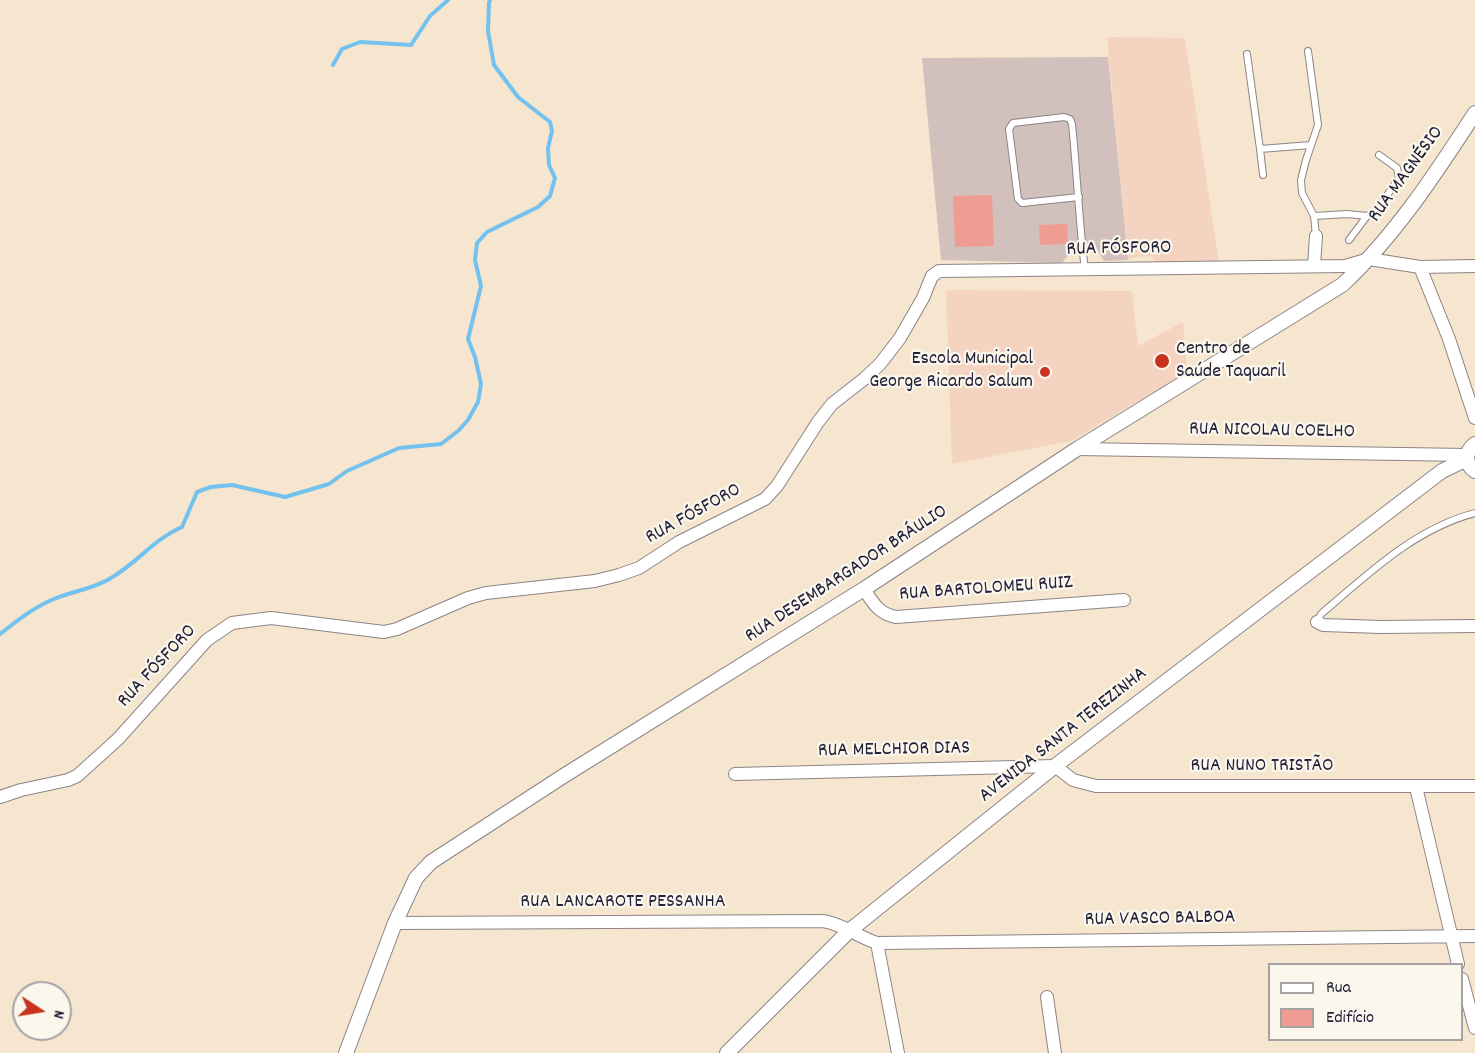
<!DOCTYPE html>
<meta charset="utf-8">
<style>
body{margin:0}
#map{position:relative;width:1475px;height:1053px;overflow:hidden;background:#f6e6cf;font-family:Dekko,sans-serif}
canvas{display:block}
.legend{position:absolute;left:1268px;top:963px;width:195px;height:78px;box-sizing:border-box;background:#fbf7ec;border:2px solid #a4a2a5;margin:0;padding:8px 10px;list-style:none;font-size:18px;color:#22223b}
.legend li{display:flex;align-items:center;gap:12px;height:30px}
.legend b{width:30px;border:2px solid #a4a2a5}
.north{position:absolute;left:12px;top:981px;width:60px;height:60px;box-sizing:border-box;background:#fbf7ec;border:2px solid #a4a2a5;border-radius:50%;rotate:102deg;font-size:16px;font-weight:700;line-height:24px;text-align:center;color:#22223b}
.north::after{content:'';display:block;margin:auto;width:21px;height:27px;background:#c8321e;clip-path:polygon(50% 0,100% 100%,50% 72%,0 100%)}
</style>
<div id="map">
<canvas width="1475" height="1053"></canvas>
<ul class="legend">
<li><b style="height:8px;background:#fff"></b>Rua</li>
<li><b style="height:16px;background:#ef9d92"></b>Edifício</li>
</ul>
<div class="north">N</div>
</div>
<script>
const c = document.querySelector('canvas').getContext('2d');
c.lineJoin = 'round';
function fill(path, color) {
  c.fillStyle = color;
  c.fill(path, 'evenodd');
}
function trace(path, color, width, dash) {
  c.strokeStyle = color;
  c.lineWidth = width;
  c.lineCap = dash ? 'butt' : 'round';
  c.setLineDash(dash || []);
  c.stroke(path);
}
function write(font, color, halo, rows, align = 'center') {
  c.font = font + ' Dekko,sans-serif';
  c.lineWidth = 4.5;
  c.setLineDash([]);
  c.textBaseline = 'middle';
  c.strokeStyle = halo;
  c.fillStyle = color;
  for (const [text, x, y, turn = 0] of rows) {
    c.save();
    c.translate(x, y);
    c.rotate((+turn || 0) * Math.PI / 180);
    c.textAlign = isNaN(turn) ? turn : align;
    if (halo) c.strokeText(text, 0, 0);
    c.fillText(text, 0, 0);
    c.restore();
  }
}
const built = new Path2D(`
 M 1107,37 L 1185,38 L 1219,263 L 1159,264 L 1150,256 L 1136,257 L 1128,260 Z
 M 946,290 L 1132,291 L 1138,346 L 1183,322 L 1187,375 L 1143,398 L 1071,441 L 952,464 Z`);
const industrial = new Path2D(`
 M 1108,57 L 1128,260 L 1104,261 L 1095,246 L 1074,248 L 1062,263 L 941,260 L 922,58 Z`);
const stream = new Path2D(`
 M 333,65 L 342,49 L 360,42 L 411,45 L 430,16 L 448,0
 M 0,634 C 17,621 34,607 54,599 C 72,591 94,589 111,578 C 137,563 154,539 182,527 L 197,492 L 211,487 L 232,485 L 285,497 L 329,484 L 347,471 L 399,448 L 441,444 L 458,431 L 468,420 L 478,402 L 481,384 L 475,357 L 468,339 L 481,286 L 475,260 L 477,243 L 487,232 L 538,207 L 550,196 L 555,178 L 549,165 L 548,148 L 552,131 L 550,122 L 518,97 L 494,65 L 488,31 L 489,3 L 490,0`);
const building = new Path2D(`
 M 992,195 L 994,246 L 955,247 L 953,196 Z
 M 1067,224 L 1068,244 L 1040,245 L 1039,225 Z`);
const service = new Path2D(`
 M 1308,51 L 1318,125 L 1306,160 L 1301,180 L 1302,193 L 1314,216 L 1316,236
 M 1247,54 L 1260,149 L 1311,145
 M 1260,149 L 1263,175
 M 1079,197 L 1022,203 L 1018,199 L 1009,129 L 1013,123 L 1064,117 L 1070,119 L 1072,124 C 1077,173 1079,222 1085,270
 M 1314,216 L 1347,214 L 1367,216 L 1376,211 L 1399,178 L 1397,168 L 1379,155
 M 1349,240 L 1367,216
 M 1317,622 L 1321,614 C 1368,574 1414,529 1475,513`);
const minor = new Path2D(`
 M 1314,266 L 1316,236
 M 1420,267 L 1449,339 L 1475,418
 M 1077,449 L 1467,455
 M 864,589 C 873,603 879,614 896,617 L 1124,600
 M 1317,622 L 1323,625 L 1381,627 L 1475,626
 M 735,774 L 1055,766 L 1073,780 L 1096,786 L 1475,786
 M 1416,787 L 1458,964
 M 0,797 L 21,790 L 68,780 L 77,776 L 118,739 L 207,640 L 232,623 L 271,618 L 384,632 L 397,629 L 468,598 L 486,593 L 595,581 L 619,575 L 639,568 L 679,542 L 765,499 L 777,486 L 818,422 L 832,404 L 864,379 L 880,364 L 900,338 L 923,298 L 932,276 L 939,271 L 1345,266 L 1369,259 L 1420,267 L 1475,266
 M 395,923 L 823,921 C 843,924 858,937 877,943 L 1475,936
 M 877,943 L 898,1053
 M 1462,979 L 1475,1028
 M 1047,997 L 1055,1053`);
const tertiary = new Path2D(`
 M 1475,444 C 1465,452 1464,463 1475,471
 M 346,1053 L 395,923 L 416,878 L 431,862 L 565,775 L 864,589 L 1077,449 L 1342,285 C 1395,236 1436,173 1475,113
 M 727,1053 L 849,931 L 1055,766 L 1442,471 L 1467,459`);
const markers = [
 [1162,361,8,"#c8321e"],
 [1045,372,6,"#c8321e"]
];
const streetNames = [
 ["RUA MAGNÉSIO",1407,175,-54],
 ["RUA FÓSFORO",1119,250,-1],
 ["RUA NICOLAU COELHO",1272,432,1],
 ["RUA FÓSFORO",694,515,-29],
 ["RUA DESEMBARGADOR BRÁULIO",847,575,-33],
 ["RUA BARTOLOMEU RUIZ",986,590,-4],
 ["RUA FÓSFORO",158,667,-47],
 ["AVENIDA SANTA TEREZINHA",1064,736,-38],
 ["RUA MELCHIOR DIAS",894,751,-1],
 ["RUA NUNO TRISTÃO",1262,767],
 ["RUA LANCAROTE PESSANHA",623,903],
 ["RUA VASCO BALBOA",1160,920,-1]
];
const poiNames = [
 ["Centro de",1176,350],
 ["Saúde Taquaril",1176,373],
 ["Escola Municipal",1033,360,"right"],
 ["George Ricardo Salum",1033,383,"right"]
];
fill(built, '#f5d3c1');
fill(industrial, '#d1c0bc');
trace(stream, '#73c1ee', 4);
fill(building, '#ef9d92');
trace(service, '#8c8485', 8);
trace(minor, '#8c8485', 14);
trace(tertiary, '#8c8485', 16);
trace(service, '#fff', 6);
trace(minor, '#fff', 12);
trace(tertiary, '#fff', 14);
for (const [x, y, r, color] of markers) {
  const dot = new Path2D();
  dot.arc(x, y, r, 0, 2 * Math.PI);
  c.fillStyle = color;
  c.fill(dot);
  trace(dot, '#fbf7ec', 2);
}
write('20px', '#22223b', '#fbf7ec', streetNames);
write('20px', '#22223b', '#fbf7ec', poiNames, 'left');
</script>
